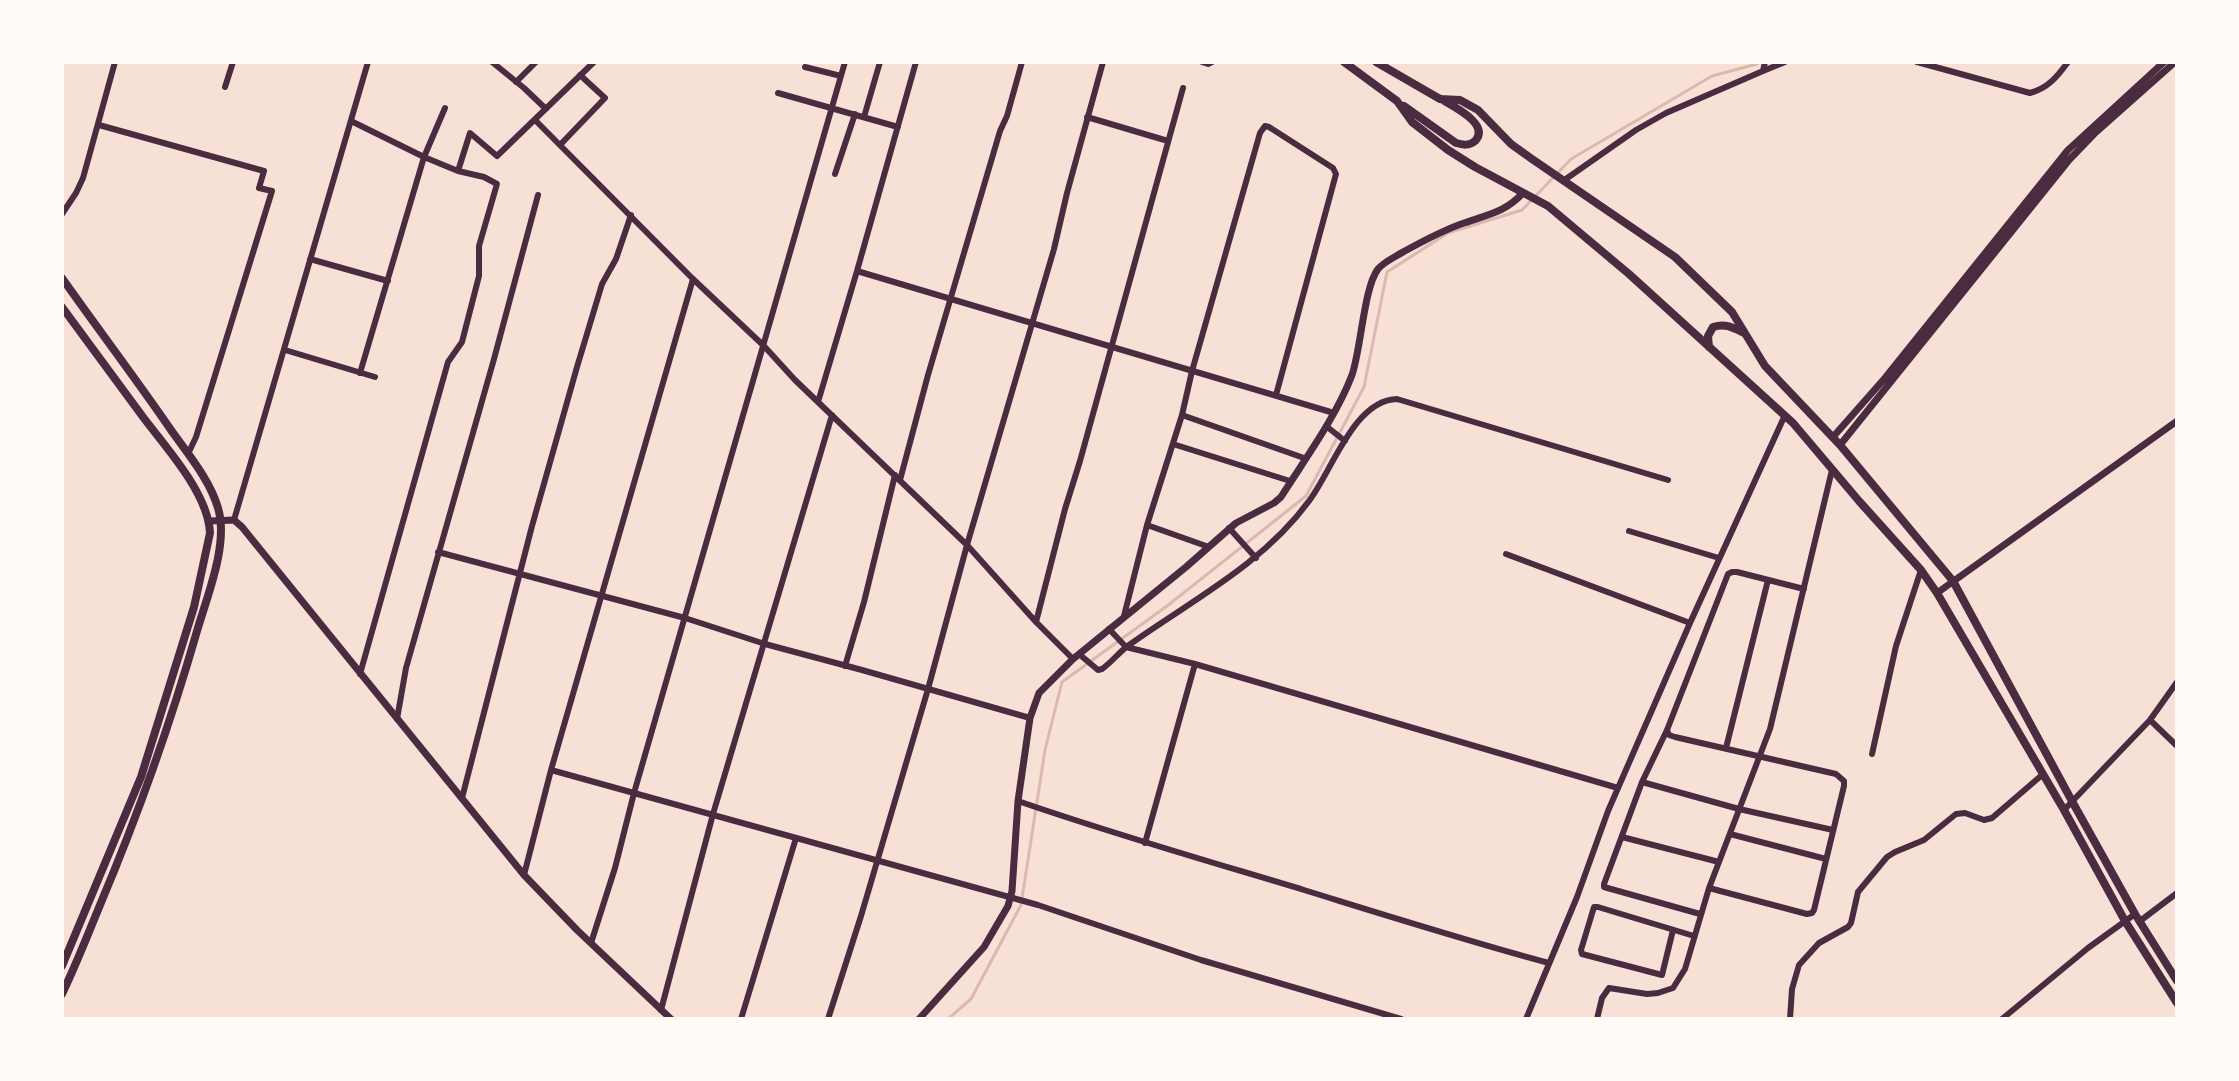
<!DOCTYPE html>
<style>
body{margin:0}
#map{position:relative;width:2239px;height:1081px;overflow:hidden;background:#f7e1d7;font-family:"Zilla Slab",serif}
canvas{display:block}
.frame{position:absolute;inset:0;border:64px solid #fffaf5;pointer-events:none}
</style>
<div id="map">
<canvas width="2239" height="1081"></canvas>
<div class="frame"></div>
</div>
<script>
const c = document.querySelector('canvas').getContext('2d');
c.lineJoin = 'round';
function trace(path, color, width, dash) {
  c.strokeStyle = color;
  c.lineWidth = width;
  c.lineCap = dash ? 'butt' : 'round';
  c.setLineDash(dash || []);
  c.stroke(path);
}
const stream = new Path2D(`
 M 948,1019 L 971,999 L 1021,905 L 1045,750 L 1062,682 L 1167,606 L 1306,496 L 1364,387 L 1387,272 L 1448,233 L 1522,210 L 1571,159 L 1712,76 L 1757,64`);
const minor = new Path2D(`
 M 492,62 L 524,88 L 546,109
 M 1202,62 L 1208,64 L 1212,62
 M 1917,62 L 2030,93 C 2048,88 2057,77 2068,62
 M 805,67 L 841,76
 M 1763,71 L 1785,62
 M 516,82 L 536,62
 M 225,87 L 233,62
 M 778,93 L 898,127
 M 864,117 L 880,62
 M 1087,117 L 1168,141
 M 535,120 L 693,279 L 764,346 L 795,380 L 967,545 L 1036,622 L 1073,659
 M 351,121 L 424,157 L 458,171 L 484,177 L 497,184 L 479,246 L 479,276 L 462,342 L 448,362 L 360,674
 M 99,125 L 264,171 L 259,188 L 272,191 L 196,437 L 188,454
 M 560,145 L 605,98 L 580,75
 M 458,171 L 470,133 L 497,156 L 594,62
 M 835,174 L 855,114
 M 1563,181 L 1636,130 L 1666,113 L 1763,71 L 1765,62
 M 62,214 L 76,193 L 83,178 L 115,62
 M 310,259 L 388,281
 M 857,271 L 1334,413
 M 285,350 L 375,377
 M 360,373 L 424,157 L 445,108
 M 818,402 L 857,271 L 916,62
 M 1182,415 L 1304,458
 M 1326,426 L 1345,441
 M 1173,444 L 1290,481
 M 900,480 L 928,375 L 1000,131 L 1007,116 L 1022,62
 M 234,520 L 368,62
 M 1147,525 L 1209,547
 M 1229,528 L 1256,558
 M 1629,531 L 1719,558
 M 438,552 L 685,618 L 765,644 L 862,670 L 1030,718
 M 1506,554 L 1690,623
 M 1124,616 L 1147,525 L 1182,415 L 1192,371 L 1260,133 L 1265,126 L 1269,127 L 1333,168 L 1336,174 L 1276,395
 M 1036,622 L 1065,509 L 1080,461 L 1183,88
 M 1109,629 L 1126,647 L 1195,664 L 1618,788
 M 1079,654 L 1098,670 L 1102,669 C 1112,662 1119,652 1129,645 C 1192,600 1262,565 1309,501 C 1332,471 1354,400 1397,399 L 1668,480
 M 845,666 L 864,602 L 895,475
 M 397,719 L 406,668 L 494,359 L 538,195
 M 2150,720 L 2177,746
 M 1667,730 L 1642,782 L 1604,884 L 1604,887 L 1700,914
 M 1726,748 L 1768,580
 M 1872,754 L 1896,646 L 1921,570
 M 551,770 L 1038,905 L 1201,960 L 1401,1019
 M 1642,782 L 1739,809 L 1833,830
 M 462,798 L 532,526 L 577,367 L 602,284 L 616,259 L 631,215
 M 1018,801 C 1113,834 1208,861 1304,890 C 1385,915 1467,941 1549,963
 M 2064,810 L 2150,720 L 2177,682
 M 1730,834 L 1826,859
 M 1622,837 L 1719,862
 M 1145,843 L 1195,664
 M 524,875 L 551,770 L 693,279
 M 1709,888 L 1807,914 L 1812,913 L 1814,910 L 1844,786 L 1844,781 L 1836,774 L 1675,737 L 1669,735 L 1667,730 L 1728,574 L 1732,572 L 1737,572 L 1804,589
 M 2140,921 L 2177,893
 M 1673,930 L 1662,975 L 1582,954 L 1581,950 L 1594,907 L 1598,907 L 1694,936
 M 591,943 L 615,868 L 634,793 L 845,62
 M 661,1010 L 713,814 L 832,415
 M 741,1019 L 796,838
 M 828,1019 L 861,916 L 928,689 L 967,545 L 1054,249 L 1067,193 L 1103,62
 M 1526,1019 L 1577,897 L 1608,811 L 1690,623 L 1785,415
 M 1597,1019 L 1602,998 L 1609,988 L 1647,994 L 1658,993 L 1673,988 L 1685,969 L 1709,888 L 1770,729 L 1832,470
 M 1790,1019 L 1792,989 L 1799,965 L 1819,943 L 1848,927 L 1851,923 L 1858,892 L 1887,857 L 1895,852 L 1924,840 L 1956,814 L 1965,813 L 1984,820 L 1992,818 L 2042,775
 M 2002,1019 L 2088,948 L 2135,914`);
const tertiary = new Path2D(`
 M 1833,437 L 1885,378 L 2068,150 L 2164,62
 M 1840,445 L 2069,160 L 2094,134 L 2175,62
 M 210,521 L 234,520 L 242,527 L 524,875 L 577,930 L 671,1019
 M 1937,593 L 2177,421
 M 919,1019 L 984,947 L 1008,906 L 1012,891 L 1018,801 L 1030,718 L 1039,693 L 1073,659 L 1186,567 L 1236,523 L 1274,503 L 1281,497 C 1305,459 1336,417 1352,375 C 1361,349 1364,287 1378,269 C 1385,261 1395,257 1403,252 C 1423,241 1443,230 1464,223 C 1489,214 1504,213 1523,193`);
const secondary = new Path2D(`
 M 1344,62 L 1397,101 L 1412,122 L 1448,150 L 1475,167 L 1548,206 L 1629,274 L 1793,423 L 1859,501 L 1921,570 L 1937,593 L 2064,810 L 2125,921 L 2177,1003
 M 1376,62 L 1440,99 L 1460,100 L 1478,110 L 1511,144 L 1532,159 L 1675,257 L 1732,312 L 1765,366 L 1840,445 L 1953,581 L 2073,803 L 2135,914 L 2177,981
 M 1404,106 L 1456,143 C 1463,145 1469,146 1475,141 C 1491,124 1452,106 1441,99
 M 62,278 C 98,329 136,379 171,430 C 188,454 210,480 218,508 C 229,544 207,596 197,631 C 170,725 138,815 100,905 C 88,934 76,965 62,994
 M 62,307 C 89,344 116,380 143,417 C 167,449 208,493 210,533 L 194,607 L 141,777 L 62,966
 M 1709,347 L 1708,336 L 1713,327 C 1725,323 1732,327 1744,333`);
trace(stream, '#dcb8b0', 3);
trace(minor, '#4a2c40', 6);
trace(tertiary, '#4a2c40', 7);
trace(secondary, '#4a2c40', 8);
</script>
